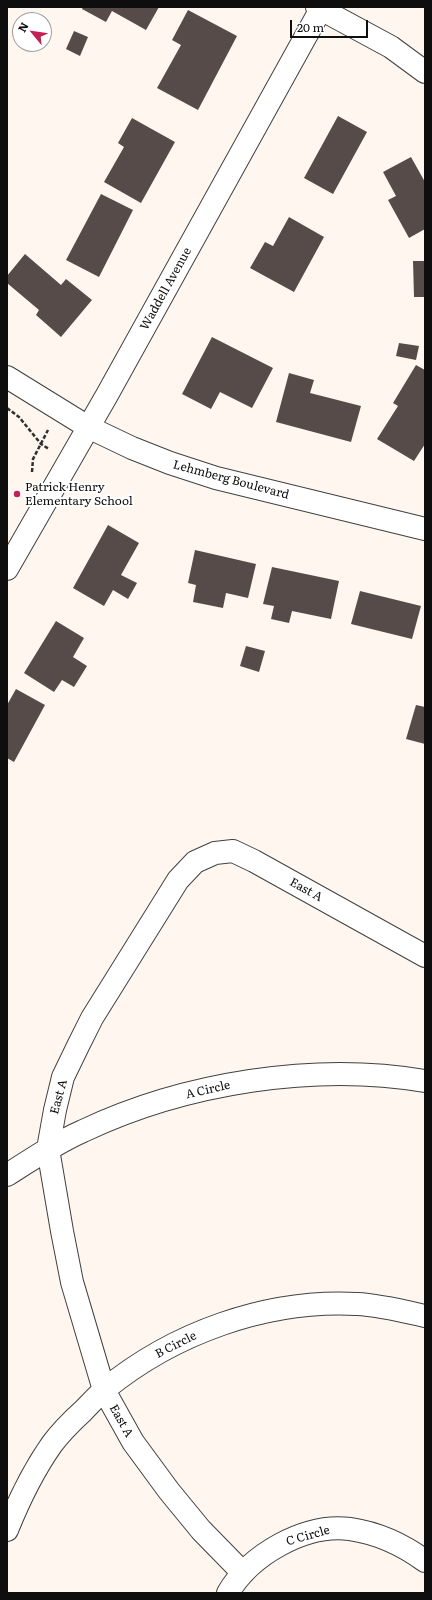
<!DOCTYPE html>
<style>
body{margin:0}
#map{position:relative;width:432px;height:1600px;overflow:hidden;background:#fff7ef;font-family:Literata,serif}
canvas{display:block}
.frame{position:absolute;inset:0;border:8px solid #0e0e0e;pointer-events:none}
.north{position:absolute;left:12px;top:12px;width:40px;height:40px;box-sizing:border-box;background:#fff;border:1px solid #9f9f9f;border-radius:50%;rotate:299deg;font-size:11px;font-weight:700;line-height:16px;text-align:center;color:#0e0e0e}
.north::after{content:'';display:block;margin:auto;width:14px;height:18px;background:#c32156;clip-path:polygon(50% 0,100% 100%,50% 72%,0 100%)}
.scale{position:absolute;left:290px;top:20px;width:78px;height:18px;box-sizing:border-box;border:2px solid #0e0e0e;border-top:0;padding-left:5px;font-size:12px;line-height:14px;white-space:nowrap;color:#0e0e0e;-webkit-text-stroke:3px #fff;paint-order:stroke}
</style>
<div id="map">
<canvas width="432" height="1600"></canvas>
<div class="frame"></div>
<div class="north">N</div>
<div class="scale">20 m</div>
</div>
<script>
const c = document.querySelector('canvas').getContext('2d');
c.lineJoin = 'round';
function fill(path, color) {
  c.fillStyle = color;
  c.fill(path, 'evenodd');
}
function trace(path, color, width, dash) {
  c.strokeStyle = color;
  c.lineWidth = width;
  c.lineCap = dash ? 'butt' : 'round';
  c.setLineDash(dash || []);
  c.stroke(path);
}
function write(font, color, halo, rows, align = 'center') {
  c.font = font + ' Literata,serif';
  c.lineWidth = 4;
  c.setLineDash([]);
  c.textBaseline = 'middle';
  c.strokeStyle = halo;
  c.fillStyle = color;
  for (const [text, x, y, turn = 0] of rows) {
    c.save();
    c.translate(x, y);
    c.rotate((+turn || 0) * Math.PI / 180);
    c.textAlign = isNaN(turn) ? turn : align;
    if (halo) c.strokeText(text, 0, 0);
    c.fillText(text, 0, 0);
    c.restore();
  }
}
const building = new Path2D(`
 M 83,7 L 159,7 L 146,30 L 112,11 L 106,22 L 82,9 Z
 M 188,10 L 237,36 L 198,110 L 157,88 L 181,45 L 172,40 Z
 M 74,31 L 88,37 L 80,56 L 66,49 Z
 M 338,116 L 367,132 L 333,194 L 304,178 Z
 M 132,118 L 175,142 L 141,203 L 104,182 L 124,147 L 118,143 Z
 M 411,157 L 425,182 L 425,229 L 409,238 L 388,200 L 396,196 L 383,172 Z
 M 101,194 L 133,210 L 99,277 L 66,260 Z
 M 289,217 L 324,237 L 294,292 L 250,268 L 265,242 L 273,246 Z
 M 25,254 L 61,285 L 66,279 L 92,300 L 61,337 L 36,315 L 39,310 L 7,283 L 7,276 Z
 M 413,261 L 425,261 L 425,297 L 414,297 Z
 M 212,337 L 273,368 L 252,408 L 220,392 L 211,409 L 182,394 Z
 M 399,343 L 419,346 L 416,360 L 396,356 Z
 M 416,365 L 425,370 L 425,444 L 414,461 L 377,439 L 398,406 L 393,403 Z
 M 289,373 L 314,380 L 310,393 L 361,406 L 351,442 L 276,422 Z
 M 108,525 L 139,543 L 121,575 L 137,583 L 128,599 L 113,590 L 104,606 L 73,588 Z
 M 195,550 L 256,564 L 248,598 L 226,593 L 223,608 L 193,602 L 196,585 L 188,583 Z
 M 272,567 L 339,581 L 331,619 L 292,611 L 289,623 L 271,619 L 274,606 L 263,604 Z
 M 360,591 L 421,606 L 412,639 L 351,624 Z
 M 56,621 L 84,638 L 73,657 L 87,666 L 74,687 L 62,680 L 54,692 L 24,673 Z
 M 246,646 L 265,651 L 259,672 L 240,666 Z
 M 16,689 L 45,705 L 14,762 L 7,758 L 7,705 Z
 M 416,705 L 425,707 L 425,744 L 406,739 Z`);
const path = new Path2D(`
 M 7,408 L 19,417 L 41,444 L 49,449
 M 32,472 L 33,459 L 48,430`);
const minor = new Path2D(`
 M 317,7 L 391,47 L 425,72
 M 7,377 L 88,427 L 132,448 L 170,463 L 216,478 L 425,529
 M 7,569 L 107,395 L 322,7
 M 7,1175 C 32,1159 56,1143 83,1131 C 184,1083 315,1062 425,1081
 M 7,1530 C 19,1500 33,1471 52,1444 C 61,1432 72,1421 83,1411 C 90,1404 97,1396 104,1390 C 173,1333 267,1299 357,1304 C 379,1305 403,1311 425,1316
 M 243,1573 L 201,1530 L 169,1491 L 133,1442 L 104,1390 L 72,1282 L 62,1231 L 48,1149 L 55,1110 L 63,1077 L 79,1044 L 92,1018 L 178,880 L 195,862 L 215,853 L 233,851 L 254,861 L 425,956
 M 228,1593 C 250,1555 305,1523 350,1529 C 377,1533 402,1544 425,1561`);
const markers = [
 [17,494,4,"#c32156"]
];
const streetNames = [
 ["Waddell Avenue",166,289,-61],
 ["Lehmberg Boulevard",231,480,15],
 ["East A",306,890,29],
 ["A Circle",208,1090,-13],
 ["East A",59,1097,-75],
 ["B Circle",176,1345,-27],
 ["East A",121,1421,61],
 ["C Circle",308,1536,-16]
];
const poiNames = [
 ["Patrick Henry",25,487],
 ["Elementary School",25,501]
];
fill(building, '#574b4a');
trace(minor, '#414141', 24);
trace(path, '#303030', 2.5, [4, 2]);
trace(minor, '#fff', 22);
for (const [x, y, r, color] of markers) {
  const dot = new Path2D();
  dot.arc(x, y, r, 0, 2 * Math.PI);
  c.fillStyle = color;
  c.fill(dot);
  trace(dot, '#fff', 1.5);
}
write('12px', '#0e0e0e', '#fff', streetNames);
write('12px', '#0e0e0e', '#fff', poiNames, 'left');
</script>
